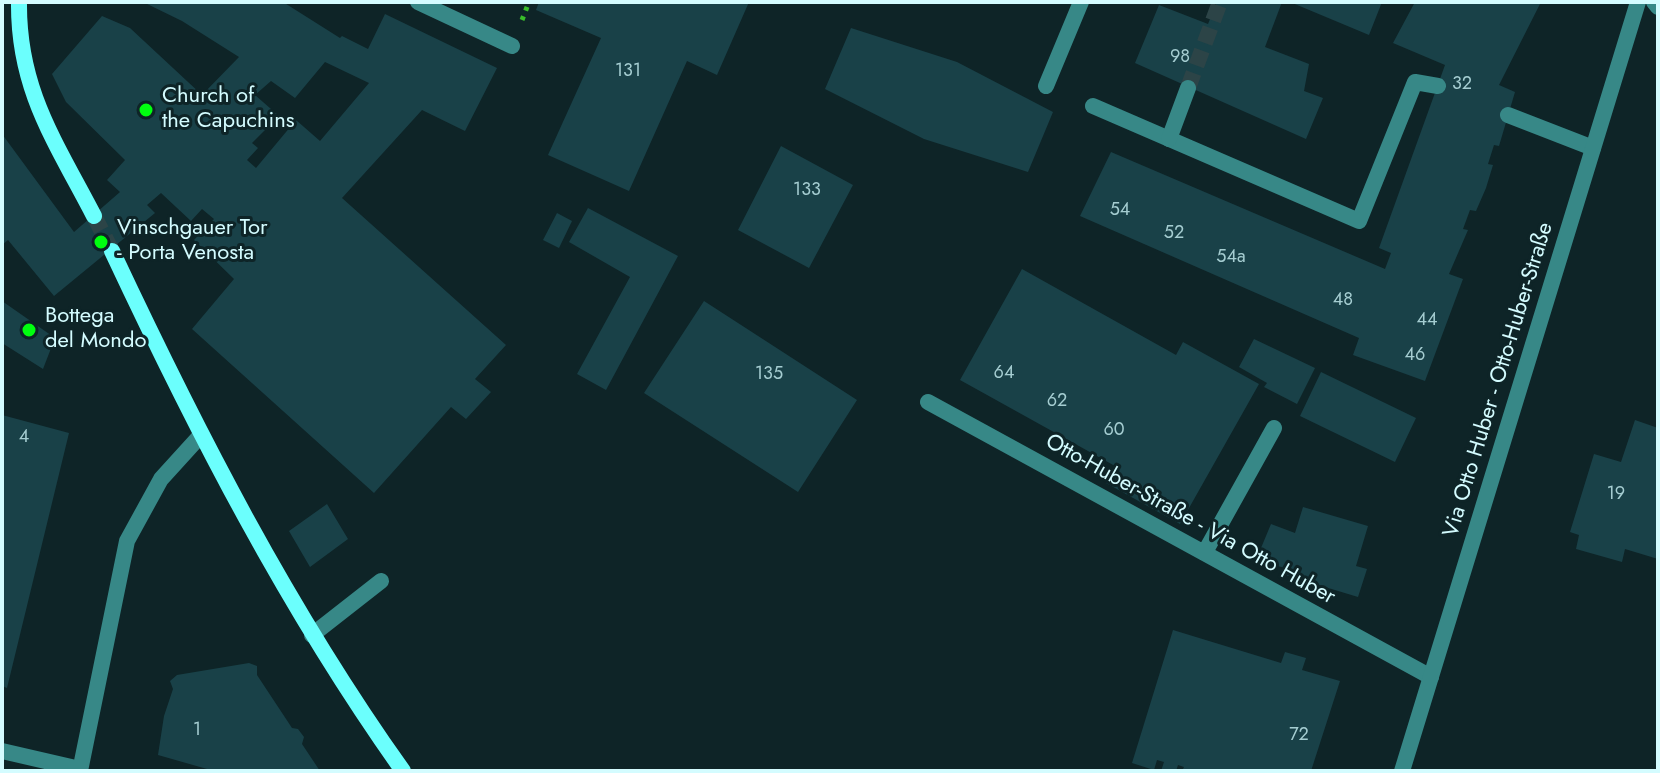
<!DOCTYPE html>
<meta charset="utf-8">
<style>
body{margin:0}
#map{position:relative;width:1660px;height:773px;overflow:hidden;background:#0e2427;font-family:Jost,sans-serif}
canvas{display:block}
.frame{position:absolute;inset:0;border:4px solid #d4fcff;pointer-events:none}
</style>
<div id="map">
<canvas width="1660" height="773"></canvas>
<div class="frame"></div>
</div>
<script>
const c = document.querySelector('canvas').getContext('2d');
c.lineJoin = 'round';
function fill(path, color) {
  c.fillStyle = color;
  c.fill(path, 'evenodd');
}
function trace(path, color, width, dash) {
  c.strokeStyle = color;
  c.lineWidth = width;
  c.lineCap = dash ? 'butt' : 'round';
  c.setLineDash(dash || []);
  c.stroke(path);
}
function write(font, color, halo, rows, align = 'center') {
  c.font = font + ' Jost,sans-serif';
  c.lineWidth = 6;
  c.setLineDash([]);
  c.textBaseline = 'middle';
  c.strokeStyle = halo;
  c.fillStyle = color;
  for (const [text, x, y, turn = 0] of rows) {
    c.save();
    c.translate(x, y);
    c.rotate((+turn || 0) * Math.PI / 180);
    c.textAlign = isNaN(turn) ? turn : align;
    if (halo) c.strokeText(text, 0, 0);
    c.fillText(text, 0, 0);
    c.restore();
  }
}
const building = new Path2D(`
 M 143,2 L 283,2 L 340,38 L 342,36 L 368,49 L 385,14 L 497,68 L 465,131 L 422,110 L 342,198 L 506,345 L 475,379 L 491,392 L 466,419 L 451,407 L 374,493 L 192,329 L 234,279 L 194,240 L 214,219 L 202,209 L 191,221 L 161,193 L 147,205 L 155,213 L 54,296 L 8,240 L 2,245 L 2,134 L 74,232 L 120,192 L 107,180 L 125,160 L 66,102 L 52,74 L 102,16 L 130,28 L 202,95 L 239,57 L 182,21 ZM 325,62 L 369,83 L 320,141 L 296,120 L 256,168 L 247,160 L 258,148 L 252,143 L 279,116 L 255,95 L 271,81 L 295,98 Z
 M 539,2 L 749,2 L 717,75 L 687,61 L 629,191 L 548,155 L 601,38 L 536,10 Z
 M 1217,2 L 1282,2 L 1265,47 L 1309,64 L 1304,91 L 1323,98 L 1306,139 L 1135,63 L 1159,5 L 1208,24 Z
 M 1290,2 L 1382,2 L 1369,35 Z
 M 1415,2 L 1541,2 L 1499,85 L 1515,92 L 1499,146 L 1494,145 L 1488,164 L 1493,165 L 1486,188 L 1476,211 L 1470,210 L 1463,229 L 1468,230 L 1449,274 L 1463,279 L 1425,381 L 1353,355 L 1359,338 L 1080,216 L 1111,152 L 1385,269 L 1391,253 L 1379,248 L 1445,65 L 1393,43 Z
 M 851,28 L 957,62 L 1053,112 L 1028,172 L 924,139 L 825,89 Z
 M 781,146 L 853,185 L 809,268 L 738,230 Z
 M 588,208 L 678,256 L 606,390 L 577,374 L 630,277 L 569,242 Z
 M 557,213 L 572,221 L 559,248 L 543,240 Z
 M 1022,269 L 1176,355 L 1183,342 L 1259,384 L 1180,524 L 1106,483 L 1115,466 L 960,380 Z
 M 2,301 L 55,338 L 43,369 L 2,343 Z
 M 704,301 L 857,400 L 798,492 L 644,393 Z
 M 1254,339 L 1315,368 L 1297,404 L 1264,387 L 1267,383 L 1239,367 Z
 M 1321,372 L 1416,418 L 1395,462 L 1300,416 Z
 M 2,415 L 69,433 L 7,688 L 2,686 Z
 M 1635,420 L 1658,428 L 1658,559 L 1625,549 L 1622,562 L 1576,549 L 1579,535 L 1570,532 L 1594,454 L 1621,462 Z
 M 327,504 L 348,539 L 310,567 L 289,531 Z
 M 1303,507 L 1368,526 L 1356,566 L 1367,569 L 1358,597 L 1282,574 L 1285,568 L 1256,560 L 1271,524 L 1295,533 Z
 M 1173,630 L 1281,663 L 1285,652 L 1306,658 L 1302,670 L 1340,681 L 1311,771 L 1182,771 L 1184,767 L 1178,765 L 1176,771 L 1161,771 L 1164,762 L 1157,760 L 1154,770 L 1132,763 Z
 M 249,663 L 257,666 L 257,675 L 292,728 L 298,729 L 304,737 L 302,744 L 320,771 L 214,771 L 158,755 L 164,716 L 173,689 L 170,681 L 177,675 Z`);
const streetTunnel = new Path2D(`
 M 1188,88 L 1220,2`);
const secondaryTunnel = new Path2D(`
 M 94,216 L 112,251`);
const path = new Path2D(`
 M 522,20 L 529,2`);
const lane = new Path2D(`
 M 418,2 L 512,46
 M 1046,86 L 1081,2
 M 1093,106 L 1359,221 L 1415,82 L 1438,86
 M 1508,115 L 1593,148
 M 928,402 L 1431,677
 M 1205,552 L 1274,428
 M 312,635 L 381,581`);
const street = new Path2D(`
 M 1654,2 L 1658,7
 M 1169,139 L 1188,88
 M 2,751 L 80,769
 M 80,771 L 127,541 L 161,479 L 201,435
 M 1402,771 L 1638,2`);
const secondary = new Path2D(`
 M 19,2 C 18,89 55,141 94,216
 M 112,251 C 197,432 287,608 403,771`);
const markers = [
 [146,110,8,"#00ff0f"],
 [101,242,8,"#00ff0f"],
 [29,330,8,"#00ff0f"]
];
const numberNames = [
 ["98",1180,58],
 ["131",628,72],
 ["32",1462,85],
 ["133",807,191],
 ["54",1120,211],
 ["52",1174,234],
 ["54a",1231,258],
 ["48",1343,301],
 ["44",1427,321],
 ["46",1415,356],
 ["64",1004,374],
 ["135",769,375],
 ["62",1057,402],
 ["60",1114,431],
 ["4",24,438],
 ["19",1616,495],
 ["1",197,731],
 ["72",1299,736]
];
const poiNames = [
 ["Church of",162,97],
 ["the Capuchins",162,122],
 ["Vinschgauer Tor",117,229],
 ["- Porta Venosta",117,254],
 ["Bottega",45,317],
 ["del Mondo",45,342]
];
const streetNames = [
 ["Via Otto Huber - Otto-Huber-Straße",1499,380,-73],
 ["Otto-Huber-Straße - Via Otto Huber",1190,520,29]
];
fill(building, '#194148');
trace(streetTunnel, '#2c4447', 16, [16, 8]);
trace(secondaryTunnel, '#2c4447', 16, [16, 8]);
trace(path, '#39bd2a', 5, [4, 6]);
trace(lane, '#378887', 16);
trace(street, '#378887', 16);
trace(secondary, '#6bfffd', 16);
for (const [x, y, r, color] of markers) {
  const dot = new Path2D();
  dot.arc(x, y, r, 0, 2 * Math.PI);
  c.fillStyle = color;
  c.fill(dot);
  trace(dot, '#0e2427', 3);
}
write('18px', '#a5cdd1', null, numberNames);
write('22px', '#d4fcff', '#0e2427', poiNames, 'left');
write('22px', '#d4fcff', '#0e2427', streetNames);
</script>
